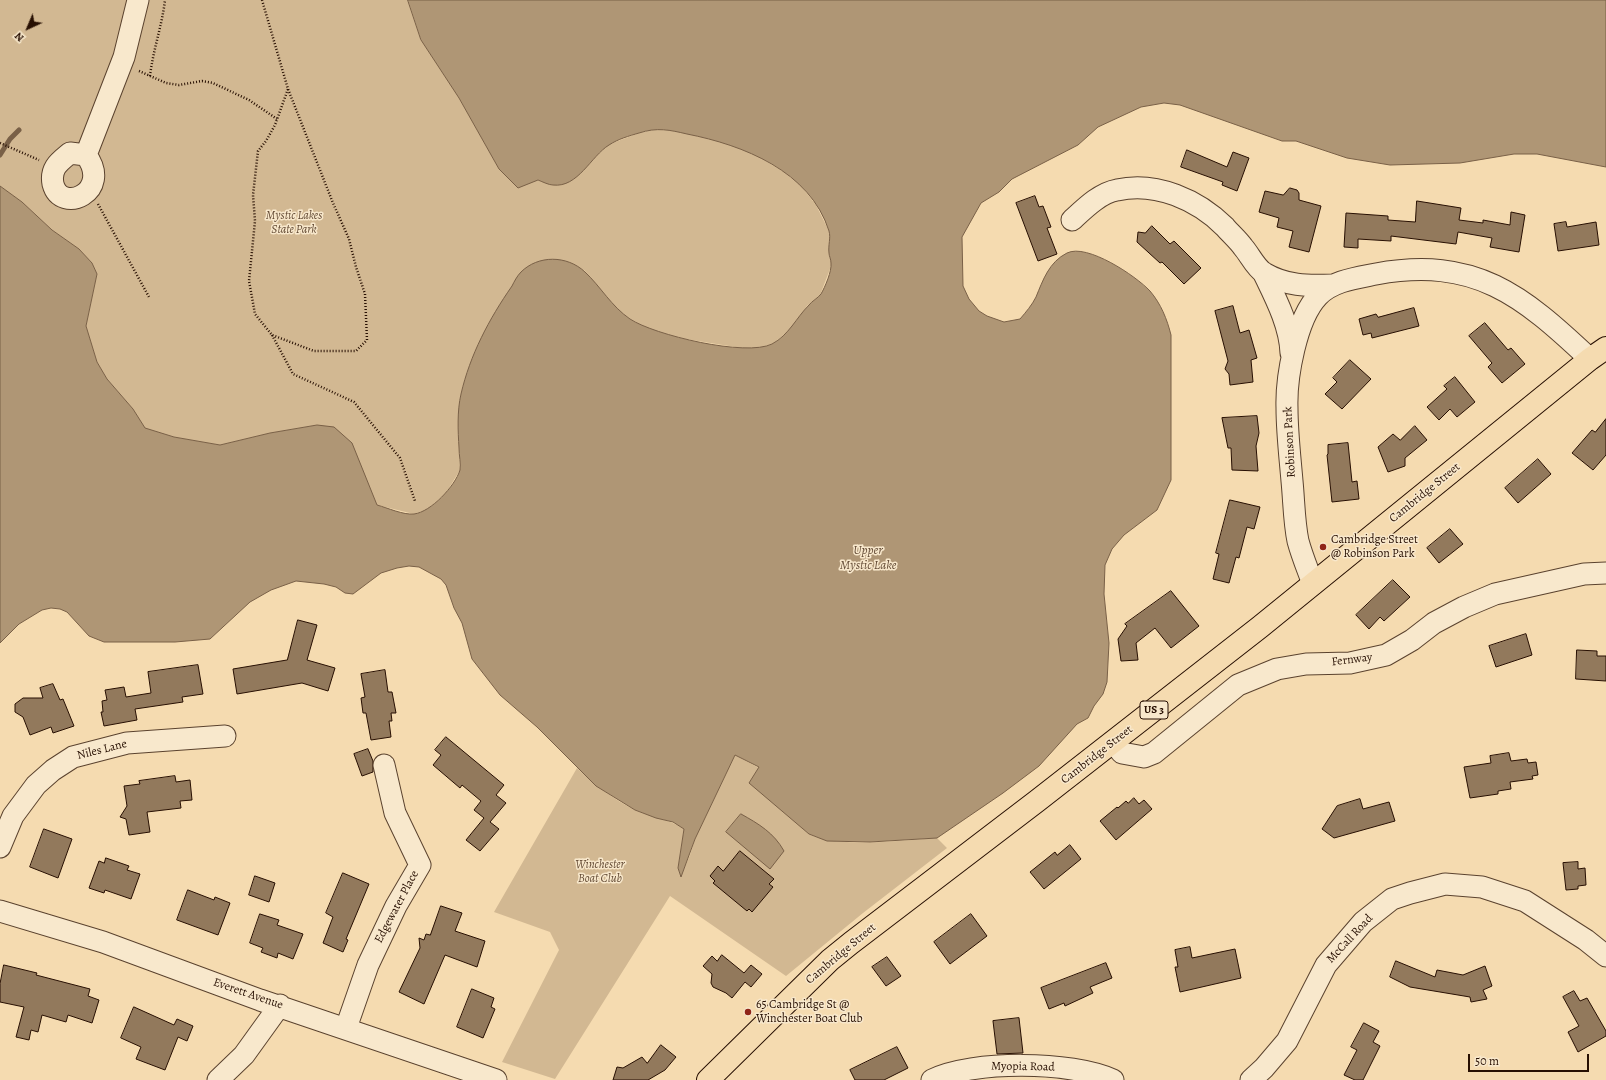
<!DOCTYPE html>
<style>
body{margin:0}
#map{position:relative;width:1606px;height:1080px;overflow:hidden;background:#f5dbb0;font-family:Alegreya,serif}
canvas{display:block}
.north{position:absolute;left:8px;top:8px;width:40px;height:40px;-webkit-text-stroke:3px #f8e8cc;paint-order:stroke;rotate:224deg;font-size:11px;font-weight:700;line-height:16px;text-align:center;color:#270f02}
.north::after{content:'';display:block;margin:auto;width:14px;height:18px;background:#270f02;clip-path:polygon(50% 0,100% 100%,50% 72%,0 100%)}
.scale{position:absolute;left:1468px;top:1054px;width:121px;height:18px;box-sizing:border-box;border:2px solid #270f02;border-top:0;padding-left:5px;font-size:12px;line-height:14px;white-space:nowrap;color:#270f02;-webkit-text-stroke:3px #f8e8cc;paint-order:stroke}
</style>
<div id="map">
<canvas width="1606" height="1080"></canvas>
<div class="north">N</div>
<div class="scale">50 m</div>
</div>
<script>
const c = document.querySelector('canvas').getContext('2d');
c.lineJoin = 'round';
function fill(path, color) {
  c.fillStyle = color;
  c.fill(path, 'evenodd');
}
function trace(path, color, width, dash) {
  c.strokeStyle = color;
  c.lineWidth = width;
  c.lineCap = dash ? 'butt' : 'round';
  c.setLineDash(dash || []);
  c.stroke(path);
}
function write(font, color, halo, rows, align = 'center') {
  c.font = font + ' Alegreya,serif';
  c.lineWidth = 3;
  c.setLineDash([]);
  c.textBaseline = 'middle';
  c.strokeStyle = halo;
  c.fillStyle = color;
  for (const [text, x, y, turn = 0] of rows) {
    c.save();
    c.translate(x, y);
    c.rotate((+turn || 0) * Math.PI / 180);
    c.textAlign = isNaN(turn) ? turn : align;
    if (halo) c.strokeText(text, 0, 0);
    c.fillText(text, 0, 0);
    c.restore();
  }
}
const green = new Path2D(`
 M 0,0 L 408,0 L 421,40 L 459,98 L 499,169 L 553,185 L 579,174 L 607,145 L 642,132 L 658,128 L 673,130 L 721,141 L 754,154 L 784,172 L 802,187 L 816,205 L 830,233 L 829,253 L 832,264 L 820,295 L 807,306 L 793,327 L 774,343 L 762,348 L 748,349 L 679,338 L 655,331 L 633,321 L 617,309 L 584,270 L 469,367 L 460,397 L 458,431 L 460,470 L 446,493 L 427,510 L 414,514 L 377,505 L 364,476 L 317,425 L 270,433 L 220,445 L 174,437 L 145,429 L 133,409 L 107,379 L 97,362 L 86,326 L 97,274 L 92,263 L 79,249 L 52,230 L 22,202 L 0,186 Z
 M 735,755 L 759,768 L 750,782 L 809,834 C 838,849 904,840 937,838 L 947,848 L 863,913 L 786,976 L 670,896 L 555,1079 L 502,1062 L 559,950 L 550,932 L 494,912 L 577,768 C 595,785 613,799 635,810 C 651,817 669,819 684,829 L 678,868 L 681,876 L 690,855 L 695,839 Z`);
const water = new Path2D(`
 M 408,0 L 1606,0 L 1606,167 L 1537,154 L 1514,154 L 1460,163 L 1390,165 L 1347,158 L 1296,141 L 1282,141 L 1180,105 L 1164,103 L 1141,107 L 1098,127 L 1078,145 L 1012,179 L 999,192 L 981,203 L 962,237 L 963,286 L 969,299 L 979,311 L 987,316 L 1004,322 L 1020,319 C 1026,312 1032,305 1036,297 C 1043,280 1049,262 1067,253 C 1087,243 1136,276 1150,291 C 1161,304 1167,319 1171,335 L 1171,480 L 1157,510 L 1124,535 L 1112,549 L 1105,565 L 1104,594 L 1109,643 L 1107,682 L 1103,694 L 1094,706 L 1088,718 L 1077,724 L 1039,766 L 1003,793 L 937,838 L 870,842 L 827,841 L 809,834 L 749,783 L 759,767 L 735,755 L 695,839 L 681,877 L 678,868 L 684,829 L 673,822 L 656,818 L 635,810 L 596,786 L 537,727 L 500,695 L 472,659 L 462,623 L 454,608 L 446,585 L 441,579 L 419,567 L 409,566 L 397,568 L 381,573 L 353,594 L 345,593 L 336,587 L 324,584 L 296,581 L 271,590 L 250,602 L 210,639 L 175,642 L 104,642 L 89,636 L 67,612 L 60,609 L 51,608 L 42,610 L 19,624 L 0,643 L 0,186 L 22,202 L 52,230 L 79,249 L 92,263 L 97,274 L 86,326 L 97,362 L 107,379 L 133,409 L 145,428 L 174,437 L 220,445 L 270,433 L 317,425 L 334,427 L 352,443 L 377,505 C 388,508 403,515 414,514 C 431,512 455,486 460,470 C 461,464 459,455 459,448 C 458,431 457,411 461,394 C 470,355 489,319 512,286 C 514,282 517,276 521,272 C 538,255 567,255 585,272 C 601,287 611,306 630,319 C 654,335 746,357 772,344 C 789,335 796,318 809,305 C 812,301 818,298 821,294 C 825,287 832,271 831,263 C 831,259 829,256 829,253 C 828,245 831,238 829,231 C 810,171 743,145 687,134 C 670,130 657,127 639,133 C 629,136 618,139 609,145 C 591,156 578,188 553,185 C 549,185 543,182 538,180 L 518,188 L 499,169 L 459,98 L 421,40 Z
 M 741,814 C 759,824 774,833 784,851 L 770,869 L 726,832 Z`);
const stream = new Path2D(`
 M 0,155 L 10,139 L 19,130`);
const building = new Path2D(`
 M 1187,150 L 1227,167 L 1233,152 L 1249,158 L 1237,191 L 1222,185 L 1223,182 L 1181,167 Z
 M 1290,188 L 1297,190 L 1299,193 L 1299,200 L 1321,206 L 1309,252 L 1289,247 L 1293,231 L 1277,227 L 1279,218 L 1259,212 L 1265,191 L 1283,195 Z
 M 1035,196 L 1039,207 L 1043,206 L 1051,227 L 1047,228 L 1057,254 L 1038,261 L 1016,203 Z
 M 1417,201 L 1461,208 L 1459,220 L 1483,223 L 1483,220 L 1510,225 L 1511,212 L 1525,215 L 1519,252 L 1490,247 L 1492,238 L 1458,232 L 1456,244 L 1391,236 L 1391,241 L 1358,239 L 1358,248 L 1344,247 L 1346,213 L 1388,216 L 1388,220 L 1415,222 Z
 M 1566,222 L 1567,227 L 1596,222 L 1599,245 L 1558,251 L 1554,224 Z
 M 1152,226 L 1170,244 L 1174,241 L 1201,268 L 1184,284 L 1162,262 L 1160,263 L 1137,242 L 1138,232 L 1145,233 Z
 M 1233,306 L 1240,333 L 1249,330 L 1257,358 L 1251,360 L 1253,382 L 1230,385 L 1229,374 L 1225,369 L 1228,361 L 1215,311 Z
 M 1414,308 L 1419,326 L 1372,338 L 1371,333 L 1363,335 L 1359,319 L 1376,314 L 1378,317 Z
 M 1485,323 L 1508,350 L 1511,348 L 1525,364 L 1502,383 L 1488,367 L 1492,363 L 1469,336 Z
 M 1350,360 L 1371,379 L 1342,409 L 1325,394 L 1337,382 L 1333,378 Z
 M 1455,377 L 1475,402 L 1457,417 L 1450,409 L 1439,420 L 1427,407 L 1447,389 L 1444,386 Z
 M 1257,416 L 1259,433 L 1256,446 L 1258,471 L 1232,470 L 1231,448 L 1228,448 L 1222,418 Z
 M 1606,419 L 1606,455 L 1593,470 L 1572,453 L 1592,430 L 1595,432 Z
 M 1415,426 L 1427,440 L 1405,458 L 1405,466 L 1388,472 L 1378,447 L 1393,434 L 1400,440 Z
 M 1348,443 L 1352,482 L 1357,481 L 1359,499 L 1332,502 L 1327,455 L 1328,454 L 1328,445 Z
 M 1538,459 L 1551,474 L 1518,503 L 1505,488 Z
 M 1230,500 L 1260,507 L 1254,529 L 1247,527 L 1239,558 L 1236,557 L 1229,583 L 1213,579 L 1219,554 L 1216,553 Z
 M 1450,529 L 1463,544 L 1439,563 L 1427,548 Z
 M 1393,580 L 1410,597 L 1384,621 L 1380,617 L 1369,629 L 1356,615 Z
 M 1171,591 L 1199,626 L 1171,648 L 1155,628 L 1136,643 L 1138,660 L 1121,661 L 1118,639 L 1127,626 L 1125,624 Z
 M 298,620 L 317,625 L 307,660 L 335,668 L 328,691 L 302,683 L 237,694 L 233,669 L 287,660 Z
 M 1526,634 L 1532,655 L 1496,667 L 1489,646 Z
 M 1577,650 L 1597,651 L 1597,656 L 1606,656 L 1606,681 L 1576,679 Z
 M 198,665 L 203,694 L 182,697 L 183,702 L 135,709 L 137,720 L 104,726 L 101,712 L 103,712 L 102,701 L 107,700 L 105,690 L 124,687 L 126,697 L 151,693 L 148,672 Z
 M 385,670 L 388,692 L 392,692 L 396,713 L 391,713 L 392,721 L 389,721 L 391,737 L 371,740 L 366,713 L 363,713 L 361,698 L 365,697 L 361,674 Z
 M 53,684 L 60,700 L 63,699 L 74,726 L 53,733 L 51,727 L 30,735 L 23,717 L 15,712 L 15,704 L 23,698 L 43,698 L 40,688 Z
 M 446,737 L 504,785 L 496,795 L 506,803 L 490,822 L 499,829 L 480,851 L 466,840 L 484,818 L 474,810 L 481,801 L 462,785 L 460,788 L 433,765 L 441,755 L 435,750 Z
 M 368,749 L 373,761 L 373,772 L 362,776 L 354,754 Z
 M 1509,753 L 1511,761 L 1527,759 L 1528,763 L 1536,762 L 1538,775 L 1532,776 L 1533,779 L 1510,782 L 1511,789 L 1498,791 L 1498,794 L 1470,798 L 1464,767 L 1491,763 L 1490,756 Z
 M 175,776 L 176,782 L 190,780 L 192,800 L 180,801 L 181,808 L 147,812 L 150,832 L 129,835 L 126,819 L 120,817 L 127,806 L 124,786 L 140,784 L 139,781 Z
 M 1134,798 L 1139,804 L 1144,800 L 1152,809 L 1116,840 L 1100,821 L 1117,807 L 1118,808 L 1126,801 L 1128,803 Z
 M 1360,799 L 1363,809 L 1389,802 L 1395,821 L 1334,838 L 1322,829 L 1337,806 Z
 M 44,829 L 72,839 L 58,878 L 30,867 Z
 M 1070,845 L 1081,859 L 1044,889 L 1030,872 L 1055,852 L 1057,855 Z
 M 740,851 L 774,879 L 769,884 L 773,887 L 752,912 L 749,909 L 747,911 L 713,883 L 715,881 L 710,876 L 718,866 L 723,871 Z
 M 106,858 L 129,866 L 127,870 L 140,874 L 131,899 L 105,890 L 104,893 L 89,888 L 99,861 L 104,863 Z
 M 1578,862 L 1578,869 L 1585,868 L 1586,885 L 1578,886 L 1578,889 L 1566,890 L 1563,863 Z
 M 343,873 L 369,884 L 346,939 L 348,940 L 343,952 L 323,943 L 333,917 L 326,913 Z
 M 255,876 L 275,883 L 269,902 L 249,895 Z
 M 188,890 L 214,900 L 215,897 L 230,903 L 218,935 L 177,920 Z
 M 441,906 L 462,913 L 455,931 L 485,941 L 477,967 L 445,955 L 424,1004 L 399,992 L 420,948 L 419,938 L 424,940 L 426,934 L 430,935 Z
 M 260,914 L 279,920 L 277,925 L 303,934 L 293,959 L 278,953 L 277,958 L 261,952 L 263,948 L 250,943 Z
 M 971,914 L 987,936 L 950,964 L 934,942 Z
 M 1190,947 L 1192,958 L 1235,949 L 1241,978 L 1180,992 L 1175,967 L 1178,967 L 1175,950 Z
 M 722,955 L 744,973 L 751,965 L 762,974 L 751,987 L 745,982 L 732,998 L 726,993 L 713,987 L 711,983 L 712,974 L 703,966 L 712,956 L 717,961 Z
 M 887,957 L 901,976 L 886,986 L 872,967 Z
 M 1396,961 L 1435,977 L 1437,970 L 1463,975 L 1485,966 L 1492,986 L 1483,990 L 1487,999 L 1471,1002 L 1470,997 L 1410,987 L 1390,977 Z
 M 1106,963 L 1112,978 L 1090,987 L 1093,993 L 1065,1006 L 1064,1003 L 1049,1009 L 1041,988 Z
 M 4,965 L 37,973 L 36,975 L 90,989 L 88,996 L 99,1000 L 92,1023 L 68,1015 L 66,1022 L 42,1015 L 38,1032 L 31,1030 L 29,1040 L 16,1037 L 24,1007 L 0,1002 L 0,984 Z
 M 472,989 L 494,998 L 491,1007 L 495,1009 L 483,1038 L 457,1027 Z
 M 1574,991 L 1580,1001 L 1587,998 L 1606,1031 L 1606,1036 L 1578,1052 L 1568,1032 L 1579,1026 L 1563,997 Z
 M 134,1007 L 174,1025 L 177,1019 L 193,1026 L 187,1041 L 178,1037 L 165,1070 L 136,1059 L 141,1047 L 121,1038 Z
 M 1019,1018 L 1023,1053 L 997,1054 L 993,1021 Z
 M 1364,1023 L 1379,1031 L 1373,1042 L 1380,1046 L 1363,1080 L 1355,1080 L 1344,1075 L 1357,1050 L 1351,1047 Z
 M 661,1045 L 676,1057 L 665,1070 L 648,1080 L 613,1080 L 617,1067 L 623,1068 L 642,1057 L 647,1063 Z
 M 897,1047 L 908,1068 L 884,1080 L 855,1080 L 850,1070 Z`);
const path = new Path2D(`
 M 262,0 L 288,89 L 333,203 L 349,239 L 356,267 L 365,294 L 367,340 L 356,351 L 314,351 L 272,335 L 255,314 L 249,281 L 255,221 L 253,195 L 258,151 L 266,141 L 275,125 L 288,89
 M 139,71 L 166,83 L 179,85 L 202,81 L 213,83 L 249,100 L 277,119
 M 150,76 C 153,50 162,26 165,0
 M 0,143 L 39,160
 M 98,204 L 149,297
 M 272,335 L 293,374 L 354,402 L 400,458 L 415,501`);
const minor = new Path2D(`
 M 70,153 L 86,155 C 113,192 61,215 53,184 C 50,168 59,162 70,153 Z
 M 86,155 L 124,57 L 138,0
 M 1072,220 C 1085,208 1100,193 1117,190 C 1156,181 1198,200 1225,227 C 1231,234 1238,240 1243,247 C 1250,255 1255,267 1264,273 C 1286,286 1307,286 1332,285
 M 1263,272 C 1275,297 1290,325 1291,353
 M 1313,584 C 1308,570 1302,556 1298,541 C 1294,522 1294,501 1292,481 C 1290,457 1287,432 1287,408 C 1286,378 1296,319 1318,296 C 1332,281 1356,278 1376,274 C 1475,256 1522,295 1590,359
 M 1113,742 L 1122,753 L 1144,757 L 1154,753 L 1238,685 L 1277,669 L 1306,664 L 1350,663 L 1386,655 L 1412,640 L 1434,623 L 1464,607 L 1495,594 L 1584,574 L 1606,573
 M 0,847 L 13,816 L 36,785 L 53,770 L 73,757 L 127,743 L 225,736
 M 0,911 L 103,942 L 260,1000 L 496,1080
 M 346,1028 L 368,965 L 396,906 L 420,865 L 395,813 L 384,765
 M 218,1080 L 244,1055 L 280,1005
 M 932,1080 C 973,1060 1071,1061 1113,1080
 M 1251,1080 L 1264,1068 L 1287,1041 L 1326,965 L 1363,922 L 1392,899 L 1410,893 L 1445,884 L 1482,887 L 1525,901 L 1586,940 L 1606,956`);
const highway = new Path2D(`
 M 708,1080 L 830,960 L 851,943 L 1037,801 L 1260,627 L 1590,359 L 1606,348`);
const markers = [
 [1323,547,4,"#8f2418"],
 [748,1012,4,"#8f2418"]
];
const shields = [
 [1154,710,28]
];
const shieldNames = [
 ["US 3",1154,710]
];
const parkNames = [
 ["Mystic Lakes",294,216],
 ["State Park",294,230],
 ["Winchester",600,865],
 ["Boat Club",600,879]
];
const streetNames = [
 ["Robinson Park",1290,442,-93],
 ["Cambridge Street",1425,493,-39],
 ["Fernway",1352,660,-7],
 ["Niles Lane",102,750,-14],
 ["Cambridge Street",1097,755,-38],
 ["Edgewater Place",397,907,-62],
 ["McCall Road",1350,939,-47],
 ["Cambridge Street",841,954,-40],
 ["Everett Avenue",248,994,19],
 ["Myopia Road",1023,1067,1]
];
const poiNames = [
 ["Cambridge Street",1331,540],
 ["@ Robinson Park",1331,554],
 ["65 Cambridge St @",756,1005],
 ["Winchester Boat Club",756,1019]
];
const waterNames = [
 ["Upper",868,551],
 ["Mystic Lake",868,566]
];
fill(green, '#d2b892');
fill(water, '#af9675');
trace(water, '#796047', 1);
trace(stream, '#796047', 5);
fill(building, '#92795c');
trace(building, '#270f02', 1);
trace(minor, '#5a422e', 23);
trace(highway, '#270f02', 24);
trace(path, '#270f02', 2.5, [1, 2]);
trace(minor, '#f8e8cc', 21);
trace(highway, '#f5dbb0', 22);
for (const [x, y, r, color] of markers) {
  const dot = new Path2D();
  dot.arc(x, y, r, 0, 2 * Math.PI);
  c.fillStyle = color;
  c.fill(dot);
  trace(dot, '#f8e8cc', 1.5);
}
for (const [x, y, w] of shields) {
  const box = new Path2D();
  box.roundRect(x - w / 2, y - 9, w, 18, 3);
  c.fillStyle = '#f8e8cc';
  c.fill(box);
  trace(box, '#270f02', 1);
}
write('bold 11px', '#270f02', null, shieldNames);
write('italic 12px', '#634a34', '#f8e8cc', parkNames);
write('12px', '#270f02', '#f8e8cc', streetNames);
write('12px', '#270f02', '#f8e8cc', poiNames, 'left');
write('italic 13px', '#644c36', '#f8e8cc', waterNames);
</script>
